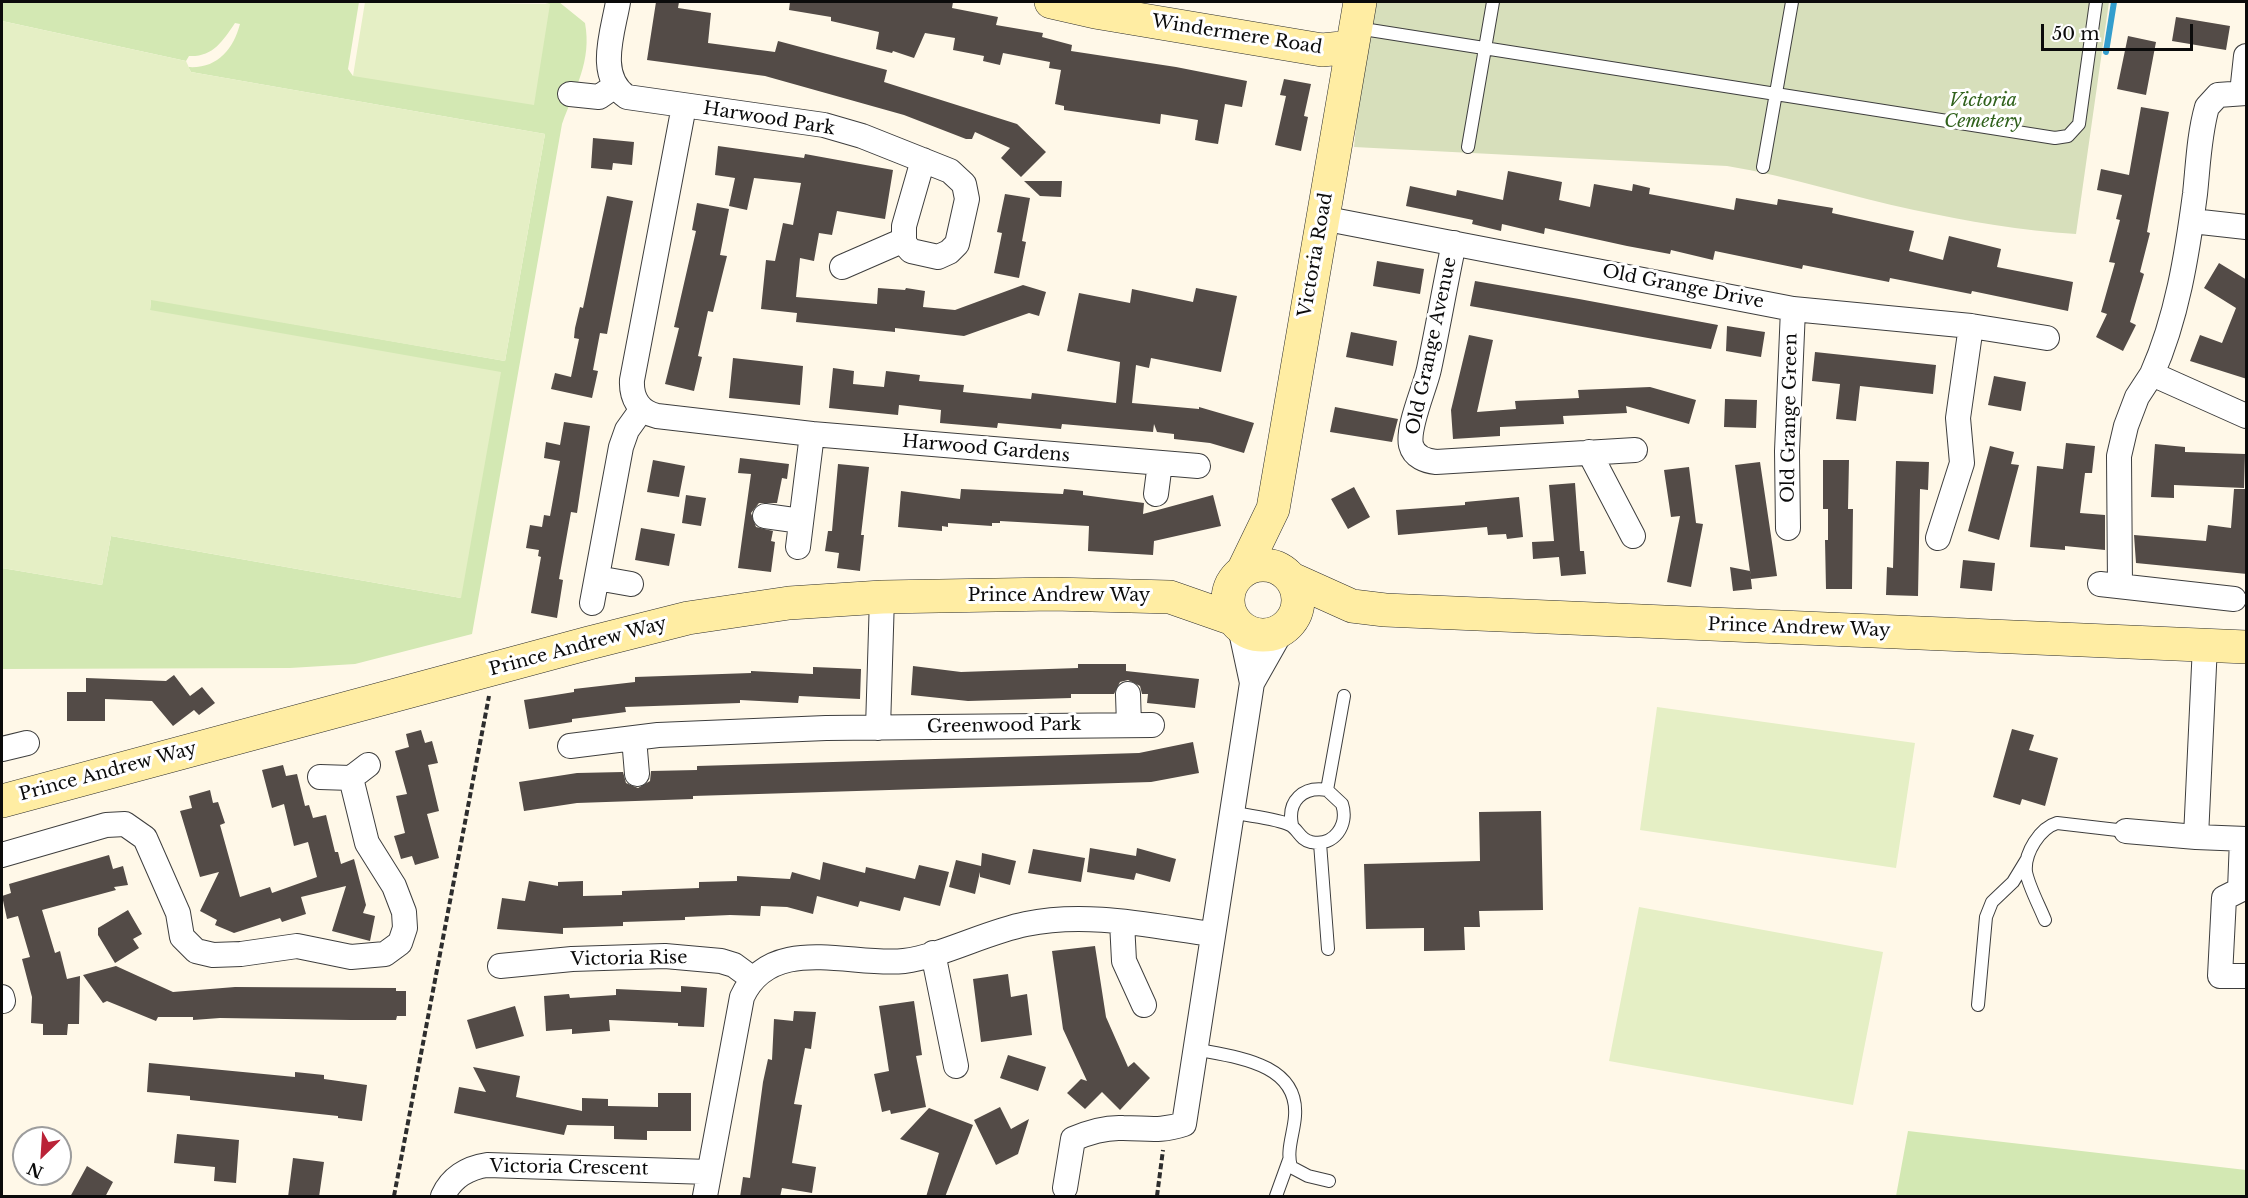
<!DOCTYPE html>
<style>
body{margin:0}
#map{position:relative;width:2248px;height:1198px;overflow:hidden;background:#fff8e8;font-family:"Libre Baskerville",serif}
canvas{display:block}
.frame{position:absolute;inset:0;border:3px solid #0b0b0b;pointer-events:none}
.north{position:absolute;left:12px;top:1126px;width:60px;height:60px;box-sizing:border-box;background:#fff;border:2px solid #9d9d9d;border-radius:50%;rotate:205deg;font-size:16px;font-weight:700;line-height:24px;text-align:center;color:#0b0b0b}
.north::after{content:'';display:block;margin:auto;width:21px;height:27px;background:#ba2338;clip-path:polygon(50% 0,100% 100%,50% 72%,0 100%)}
.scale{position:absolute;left:2041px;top:24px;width:152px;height:27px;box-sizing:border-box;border:3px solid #0b0b0b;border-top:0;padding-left:8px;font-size:18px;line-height:21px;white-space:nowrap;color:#0b0b0b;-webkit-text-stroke:4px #fff;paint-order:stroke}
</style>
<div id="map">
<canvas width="2248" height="1198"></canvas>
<div class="frame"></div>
<div class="north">N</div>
<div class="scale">50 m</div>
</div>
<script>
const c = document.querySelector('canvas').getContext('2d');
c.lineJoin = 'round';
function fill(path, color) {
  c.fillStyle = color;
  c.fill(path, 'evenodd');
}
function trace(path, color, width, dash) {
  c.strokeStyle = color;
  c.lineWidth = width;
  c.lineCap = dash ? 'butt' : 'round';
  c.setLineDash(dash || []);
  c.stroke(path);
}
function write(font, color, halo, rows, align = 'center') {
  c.font = font + ' "Libre Baskerville",serif';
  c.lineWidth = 6;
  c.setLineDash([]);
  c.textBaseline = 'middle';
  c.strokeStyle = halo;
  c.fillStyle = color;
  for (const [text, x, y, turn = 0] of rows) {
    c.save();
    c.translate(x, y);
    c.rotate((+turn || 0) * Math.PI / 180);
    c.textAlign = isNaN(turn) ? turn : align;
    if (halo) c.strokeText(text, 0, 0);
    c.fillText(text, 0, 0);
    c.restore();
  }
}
const green = new Path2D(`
 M 2,2 L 359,2 L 348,69 L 353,76 L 550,4 L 540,2 L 559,2 L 585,23 C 592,61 575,88 562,124 L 472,634 L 355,664 L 290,668 L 2,669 L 2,568 L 102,585 L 111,536 L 461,598 L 150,310 L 151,299 L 505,361 L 545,134 L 191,72 L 188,67 C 217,69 233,50 240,24 L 235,23 C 222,42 213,57 189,56 L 186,61 L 2,21 Z
 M 1908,1131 L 2246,1170 L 2246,1196 L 1896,1196 Z`);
const cemetery = new Path2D(`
 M 1372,2 L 2109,2 L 2076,234 C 2022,231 1967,221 1914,210 C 1851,197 1790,176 1727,166 L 1354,147 L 1364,48 Z`);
const pitch = new Path2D(`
 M 365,2 L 550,4 L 534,105 L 353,76 Z
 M 2,21 L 186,61 L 191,72 L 545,134 L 505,361 L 151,300 L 150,310 L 501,372 L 461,598 L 111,536 L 102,585 L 2,568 Z
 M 1657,707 L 1915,743 L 1896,868 L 1640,830 Z
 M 1639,907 L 1883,952 L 1853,1105 L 1609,1061 Z`);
const stream = new Path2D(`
 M 2106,52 L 2114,2`);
const building = new Path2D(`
 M 656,2 L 679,2 L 678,8 L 711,13 L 708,43 L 775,52 L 778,41 L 887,70 L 884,82 L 1017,124 L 1046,152 L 1021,177 L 1001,158 L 1010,148 L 975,132 L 972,139 L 966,139 L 904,115 L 765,76 L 647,60 Z
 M 790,2 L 953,2 L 952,8 L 998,17 L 996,25 L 1043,33 L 1042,37 L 1072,45 L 1071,51 L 1176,67 L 1247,81 L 1242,107 L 1225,104 L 1218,144 L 1205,142 L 1195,140 L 1198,120 L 1161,114 L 1160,124 L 1064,110 L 1064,106 L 1055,104 L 1061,70 L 1049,68 L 1050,62 L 1003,53 L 1000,65 L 983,61 L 984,56 L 953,50 L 955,38 L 925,33 L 914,58 L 893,51 L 892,53 L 876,49 L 879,32 L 831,21 L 831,17 L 789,10 Z
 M 2176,17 L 2230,26 L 2226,50 L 2172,41 Z
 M 2128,36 L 2156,42 L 2146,95 L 2117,89 Z
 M 1284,79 L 1311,84 L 1304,116 L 1308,117 L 1301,151 L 1275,145 L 1286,96 L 1280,95 Z
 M 2141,107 L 2169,112 L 2147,232 L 2150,233 L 2140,272 L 2144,274 L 2130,322 L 2136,325 L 2123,351 L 2096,337 L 2107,314 L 2101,312 L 2115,263 L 2109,262 L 2120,220 L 2116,219 L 2122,195 L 2097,190 L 2101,169 L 2129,175 Z
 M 593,138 L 634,142 L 632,165 L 613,163 L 612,170 L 591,168 Z
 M 718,146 L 804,158 L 805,154 L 893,170 L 885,219 L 837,211 L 832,235 L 819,233 L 814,261 L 800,258 L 796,297 L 877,304 L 878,288 L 905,290 L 906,288 L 925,291 L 923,307 L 955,310 L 1023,285 L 1046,292 L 1039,316 L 1029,313 L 964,336 L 895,328 L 895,332 L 796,322 L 797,313 L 761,309 L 766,260 L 775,261 L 783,223 L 793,225 L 801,183 L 754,178 L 747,210 L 729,206 L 735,178 L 715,175 Z
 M 1508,171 L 1562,182 L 1559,200 L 1590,207 L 1594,184 L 1632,191 L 1633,184 L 1650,188 L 1649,194 L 1734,210 L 1736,198 L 1777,205 L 1778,199 L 1833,208 L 1832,213 L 1914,231 L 1909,251 L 1943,260 L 1949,236 L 2001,249 L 1997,267 L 2073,282 L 2068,311 L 1972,291 L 1971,294 L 1890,278 L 1889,282 L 1803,265 L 1802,269 L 1715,251 L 1713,260 L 1671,250 L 1670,254 L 1627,246 L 1545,228 L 1544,234 L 1502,224 L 1501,231 L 1472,224 L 1473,220 L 1406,206 L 1410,186 L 1456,196 L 1457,190 L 1503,200 Z
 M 1024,181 L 1062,181 L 1061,197 L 1040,196 Z
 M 1005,194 L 1030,198 L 1022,241 L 1026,242 L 1019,278 L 994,273 L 1002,233 L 997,232 Z
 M 607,196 L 633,201 L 607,334 L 600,333 L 593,370 L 598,371 L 592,398 L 551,389 L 555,373 L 571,377 L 579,339 L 574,338 L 575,328 L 580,307 L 583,308 Z
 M 697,203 L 729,209 L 720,255 L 727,256 L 713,312 L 708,311 L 698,356 L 702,357 L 694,391 L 665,384 L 679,328 L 674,327 L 696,231 L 692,230 Z
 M 1377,261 L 1424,269 L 1420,294 L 1373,286 Z
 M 2219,263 L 2247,280 L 2247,379 L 2190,361 L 2200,335 L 2222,343 L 2236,308 L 2204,288 Z
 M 1475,281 L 1579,299 L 1718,325 L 1711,349 L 1648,338 L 1470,306 Z
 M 1196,288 L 1237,296 L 1221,372 L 1151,358 L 1149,368 L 1136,365 L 1132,403 L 1199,409 L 1199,407 L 1254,423 L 1244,453 L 1210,443 L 1174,439 L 1174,434 L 1157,432 L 1154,424 L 1153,432 L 1062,424 L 1061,429 L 998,423 L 997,428 L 940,423 L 941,410 L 899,405 L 898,415 L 829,408 L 833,368 L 854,371 L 853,384 L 884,387 L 886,371 L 920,375 L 919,381 L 964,385 L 963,392 L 1031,399 L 1032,393 L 1116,403 L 1120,362 L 1067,351 L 1079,293 L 1130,303 L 1132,289 L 1193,302 Z
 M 1727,326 L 1765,332 L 1761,357 L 1726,351 Z
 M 1351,332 L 1397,341 L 1393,366 L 1346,357 Z
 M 1469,335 L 1493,340 L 1477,412 L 1516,409 L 1515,401 L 1579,398 L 1578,390 L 1650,387 L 1696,400 L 1689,424 L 1626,406 L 1627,413 L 1563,416 L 1564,424 L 1500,427 L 1500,436 L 1453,439 L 1451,410 Z
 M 1815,352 L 1936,365 L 1933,394 L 1860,386 L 1856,421 L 1836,419 L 1840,384 L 1812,381 Z
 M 733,358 L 803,366 L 800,405 L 729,398 Z
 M 1994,376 L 2026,382 L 2021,411 L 1988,405 Z
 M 1725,399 L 1757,400 L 1756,428 L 1724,427 Z
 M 1335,407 L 1398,419 L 1392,442 L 1330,432 Z
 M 564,422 L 590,426 L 577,513 L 571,512 L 559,579 L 563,580 L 557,618 L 531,613 L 541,557 L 538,556 L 539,550 L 526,548 L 530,525 L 542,527 L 544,515 L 550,516 L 560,461 L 544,458 L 546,442 L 560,445 Z
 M 2066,443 L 2095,446 L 2092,473 L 2085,473 L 2080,513 L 2105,515 L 2105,550 L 2065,546 L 2065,550 L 2030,547 L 2037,466 L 2063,469 Z
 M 2155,444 L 2185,447 L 2185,452 L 2245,454 L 2244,488 L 2174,485 L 2174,498 L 2151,497 Z
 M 1990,446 L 2014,452 L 2011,464 L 2019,465 L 1999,540 L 1968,531 Z
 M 740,458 L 789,464 L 787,479 L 782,478 L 777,503 L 759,503 L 751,513 L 756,527 L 773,531 L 771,541 L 775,542 L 771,572 L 738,568 L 751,474 L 738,473 Z
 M 653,460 L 685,466 L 679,497 L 647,492 Z
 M 1823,460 L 1849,460 L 1848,509 L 1853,509 L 1852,589 L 1826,589 L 1825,540 L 1828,540 L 1828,509 L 1823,509 Z
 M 1896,461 L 1929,462 L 1928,490 L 1920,489 L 1918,596 L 1886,595 L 1887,567 L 1893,568 Z
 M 1760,462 L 1777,576 L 1751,579 L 1735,465 Z
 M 838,464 L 869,467 L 861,535 L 864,535 L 860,571 L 837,568 L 839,553 L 825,551 L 828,531 L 832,531 Z
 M 1689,467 L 1696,523 L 1703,524 L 1691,587 L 1667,582 L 1680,516 L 1671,517 L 1664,470 Z
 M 1575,483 L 1580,551 L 1584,551 L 1586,574 L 1561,576 L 1559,557 L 1533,559 L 1532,542 L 1554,541 L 1549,485 Z
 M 1354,487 L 1370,517 L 1348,529 L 1331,499 Z
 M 961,489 L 1063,494 L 1064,489 L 1083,491 L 1083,495 L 1144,503 L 1143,514 L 1213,495 L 1221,526 L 1154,541 L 1153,555 L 1088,551 L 1089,526 L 1000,521 L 1000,523 L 992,523 L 992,526 L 948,523 L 948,527 L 942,526 L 942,531 L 898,527 L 901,491 L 960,499 Z
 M 2234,489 L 2247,489 L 2247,574 L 2136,563 L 2134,535 L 2206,541 L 2208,525 L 2231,528 Z
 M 686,495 L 706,498 L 701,526 L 682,523 Z
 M 1519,497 L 1523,537 L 1507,539 L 1506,534 L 1488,535 L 1487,527 L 1398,535 L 1396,510 L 1465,505 L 1465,502 Z
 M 641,528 L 675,534 L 669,566 L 635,560 Z
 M 1963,560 L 1995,563 L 1992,591 L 1960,588 Z
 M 1730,567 L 1750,571 L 1752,589 L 1733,591 Z
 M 1078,664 L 1126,664 L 1126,671 L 1199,679 L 1195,708 L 1147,703 L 1148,694 L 1142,694 L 1140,686 L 1128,680 L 1120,682 L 1114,694 L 1071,694 L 1071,698 L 968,701 L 911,695 L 913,666 L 961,672 L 1078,668 Z
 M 813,667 L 861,669 L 860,699 L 799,696 L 798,703 L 740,700 L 740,703 L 625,707 L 626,712 L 572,719 L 572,722 L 529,729 L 524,700 L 574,692 L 574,689 L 635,682 L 635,677 L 751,673 L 751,671 L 813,674 Z
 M 174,675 L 190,696 L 202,687 L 215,703 L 199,715 L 194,710 L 173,726 L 152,701 L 105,699 L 105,721 L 67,721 L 67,692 L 86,692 L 86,678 L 166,681 Z
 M 2012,729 L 2034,735 L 2029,750 L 2058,758 L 2045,806 L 2022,799 L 2020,805 L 1993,797 Z
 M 421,730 L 425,743 L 432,741 L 438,763 L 428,765 L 439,811 L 427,814 L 439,858 L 415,865 L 412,856 L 401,859 L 394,836 L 405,833 L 396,796 L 407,794 L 395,751 L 409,747 L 406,734 Z
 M 1193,742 L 1199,773 L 1151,782 L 693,796 L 693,799 L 577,803 L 524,811 L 519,782 L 577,773 L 623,772 L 626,783 L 638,788 L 650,781 L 651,771 L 697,770 L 697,766 L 1139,753 Z
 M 283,765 L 286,776 L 297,774 L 305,806 L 309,805 L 313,818 L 326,815 L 335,852 L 338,852 L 341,864 L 354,859 L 366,905 L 363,913 L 375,916 L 370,941 L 332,931 L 346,886 L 301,897 L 306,914 L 282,922 L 280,918 L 234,933 L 215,925 L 217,920 L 200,911 L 219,872 L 200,877 L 180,811 L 192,808 L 189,796 L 210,790 L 213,803 L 218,802 L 225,823 L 220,825 L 240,897 L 270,887 L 272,893 L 317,877 L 308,842 L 294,846 L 284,804 L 272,808 L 262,770 Z
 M 1541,811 L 1543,910 L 1479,911 L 1480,927 L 1464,927 L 1465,950 L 1424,951 L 1424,928 L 1366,929 L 1364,864 L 1480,861 L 1479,812 Z
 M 1090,848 L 1136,856 L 1137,848 L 1176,859 L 1170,882 L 1136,873 L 1134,880 L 1087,872 Z
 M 1033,849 L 1085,858 L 1081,882 L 1028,873 Z
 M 982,853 L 1016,861 L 1010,885 L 980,877 L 980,872 L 975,894 L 949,887 L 956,860 L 981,866 Z
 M 109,855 L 113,869 L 123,866 L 128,885 L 114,887 L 116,890 L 42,910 L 55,953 L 60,951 L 67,979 L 80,976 L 79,1024 L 68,1024 L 67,1035 L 43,1035 L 43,1024 L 31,1023 L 32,997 L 22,959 L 30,957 L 18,916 L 7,919 L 2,896 L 11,893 L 9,884 Z
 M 823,862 L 865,873 L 866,867 L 915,879 L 919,865 L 949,872 L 940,906 L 904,897 L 900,911 L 860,901 L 858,907 L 817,896 L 813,914 L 787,907 L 761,906 L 760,916 L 730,915 L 685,917 L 685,920 L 623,922 L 623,926 L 563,928 L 563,934 L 497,929 L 502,898 L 525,901 L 529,881 L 558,886 L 558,882 L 583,881 L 583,896 L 622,895 L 622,891 L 699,888 L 699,882 L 737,881 L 737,876 L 790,879 L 792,872 L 820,880 Z
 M 128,910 L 142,934 L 133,939 L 139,948 L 115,963 L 98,935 L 98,928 Z
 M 1095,946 L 1106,1017 L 1128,1067 L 1134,1062 L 1150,1078 L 1120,1110 L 1102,1092 L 1085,1109 L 1067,1093 L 1081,1079 L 1087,1081 L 1063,1029 L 1052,951 Z
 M 116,966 L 173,992 L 235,987 L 396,988 L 396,991 L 406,991 L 406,1016 L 397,1016 L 396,1020 L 351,1020 L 220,1018 L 193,1020 L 193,1017 L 158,1017 L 156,1021 L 107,1001 L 103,1003 L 83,975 Z
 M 1008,974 L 1011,997 L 1027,994 L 1032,1035 L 981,1042 L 973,979 Z
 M 681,986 L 707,988 L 704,1027 L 678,1026 L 678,1023 L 609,1020 L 610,1031 L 572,1034 L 572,1029 L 546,1031 L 544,996 L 569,994 L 570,998 L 616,995 L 616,989 L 681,992 Z
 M 914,1001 L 922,1055 L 916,1056 L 926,1107 L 891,1114 L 890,1110 L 882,1112 L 874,1074 L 889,1071 L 879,1006 Z
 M 515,1006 L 524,1036 L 476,1049 L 467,1020 Z
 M 794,1011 L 816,1012 L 811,1049 L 805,1048 L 794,1104 L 802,1105 L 792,1163 L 816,1167 L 812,1193 L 782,1188 L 780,1197 L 740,1197 L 743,1177 L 750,1178 L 763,1082 L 768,1059 L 772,1060 L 774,1019 L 793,1021 Z
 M 1008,1055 L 1046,1067 L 1038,1091 L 1000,1078 Z
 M 149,1063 L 295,1077 L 295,1072 L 324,1075 L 324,1079 L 367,1085 L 362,1121 L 338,1118 L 338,1116 L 190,1100 L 190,1096 L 147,1092 Z
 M 473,1067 L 520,1076 L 516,1097 L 582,1111 L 582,1098 L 608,1099 L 608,1106 L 658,1107 L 658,1093 L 691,1093 L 691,1131 L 647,1131 L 647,1140 L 614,1139 L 614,1126 L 567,1125 L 564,1135 L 454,1113 L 459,1087 L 486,1092 Z
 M 1000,1107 L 1011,1129 L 1029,1119 L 1018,1154 L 996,1165 L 974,1120 Z
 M 929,1108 L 973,1125 L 945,1197 L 926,1197 L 939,1153 L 900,1139 Z
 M 177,1134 L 239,1140 L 236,1183 L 214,1181 L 215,1167 L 174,1163 Z
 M 293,1158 L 324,1162 L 319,1197 L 288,1197 Z
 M 87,1166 L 113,1182 L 105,1197 L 70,1197 Z`);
const path = new Path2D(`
 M 394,1196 L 489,696
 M 1157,1196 L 1163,1150`);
const lane = new Path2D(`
 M 1357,28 L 2055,138 L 2068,136 L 2079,124 L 2096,2
 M 1468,147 L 1493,2
 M 1763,167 L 1792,2
 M 1327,790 L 1344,696
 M 1231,812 C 1247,816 1277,818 1290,825 C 1298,829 1300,840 1311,842 C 1334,847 1349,825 1342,804 L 1327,790 C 1303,786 1287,801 1292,825
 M 1320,843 L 1328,949
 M 2045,920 C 2039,905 2029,887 2026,872 C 2024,853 2040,828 2057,823 L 2126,831
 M 1978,1005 L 1986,917 L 1992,902 L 2013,882 L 2027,859
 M 1194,1049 C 1233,1057 1299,1062 1295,1116 C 1294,1133 1286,1150 1291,1167 L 1308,1176 L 1329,1181
 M 1276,1196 L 1289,1160`);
const street = new Path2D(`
 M 618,2 C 613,32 596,76 627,97 L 824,125 L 862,136 L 950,171 L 964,184 L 967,199 L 957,244 L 949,252 L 938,257 L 911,251 L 904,243 L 904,226 L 923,160
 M 2242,93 L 2246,56
 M 2246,93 L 2218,95 L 2207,107 C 2199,135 2198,166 2195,194 C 2187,255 2177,318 2152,374 L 2246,416
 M 570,94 L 599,97 L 615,86
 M 684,106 L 632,380 C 631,398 639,412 657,416 L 812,434 L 1198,466
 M 1322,218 L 1793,309 L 1971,326 L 2047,338
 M 2192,221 L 2246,227
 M 1454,243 C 1445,285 1438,327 1429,369 C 1425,388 1407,427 1411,445 C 1414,457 1426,461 1436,462 L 1635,450
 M 842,267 L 904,240
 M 1589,452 L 1633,536
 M 1156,494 L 1160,463
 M 765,516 L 801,521
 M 1788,528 L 1787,451 L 1793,309
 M 1938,538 L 1962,463 L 1958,418 L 1971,326
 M 798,547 L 812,434
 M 597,578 L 631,584
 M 2100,584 L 2234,599
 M 2120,586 L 2119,456 L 2126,426 L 2137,397 L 2152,374
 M 592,603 L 621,447 L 627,430 L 642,409
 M 1240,627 L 1252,683
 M 2205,645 L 2196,837 L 2246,839
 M 1128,694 L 1129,725
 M 878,728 L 882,597
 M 634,738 L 637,774
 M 570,746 L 658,735 L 826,728 L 1152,725
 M 2,749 L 27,743
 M 320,777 L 351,778 L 368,765
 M 2126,831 L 2196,837
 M 2,855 L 106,825 L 125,824 L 145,838 L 178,913 L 182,937 L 196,951 L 213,955 L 241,954 L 297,946 L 351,957 L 385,954 L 400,943 L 405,928 L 404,912 L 394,886 L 367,843 L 351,778
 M 2240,890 L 2224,898 L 2220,976 L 2246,976
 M 2240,890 L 2242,839
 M 1122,922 L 1124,961 L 1144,1005
 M 933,953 L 956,1066
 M 500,966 L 572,959 L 665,956 L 721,961 L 734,965 L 753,979
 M 2,997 L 3,1001
 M 1065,1188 L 1073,1139 C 1089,1132 1105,1127 1123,1128 C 1147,1128 1160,1132 1184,1124 L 1252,683 L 1282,630
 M 443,1196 C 451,1178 467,1168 487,1165 L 709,1172
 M 705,1196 L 742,997 C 771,933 852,967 904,961 C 942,956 986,932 1026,924 C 1087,911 1152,926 1212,934`);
const secondary = new Path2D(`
 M 1051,2 L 1095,12 L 1322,50 L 1352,47
 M1228 600a35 35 0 1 1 70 0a35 35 0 1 1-70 0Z
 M 1243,571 L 1273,509 L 1360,2
 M 1292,579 L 1352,606 L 1385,610 L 2246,647
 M 2,801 L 589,643 L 688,618 L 789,603 L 882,597 L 1053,594 L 1170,597 L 1233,619`);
const streetNames = [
 ["Windermere Road",1237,35,9],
 ["Harwood Park",769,119,9],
 ["Victoria Road",1316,255,-80],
 ["Old Grange Drive",1683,287,11],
 ["Old Grange Avenue",1432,346,-78],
 ["Old Grange Green",1790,418,-89],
 ["Harwood Gardens",986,449,5],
 ["Prince Andrew Way",1059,596],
 ["Prince Andrew Way",1799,628,2],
 ["Prince Andrew Way",578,647,-15],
 ["Greenwood Park",1004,726,-1],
 ["Prince Andrew Way",108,772,-15],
 ["Victoria Rise",629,959,-1],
 ["Victoria Crescent",569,1168,1]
];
const parkNames = [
 ["Victoria",1983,101],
 ["Cemetery",1983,122]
];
fill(green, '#d3e8b3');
fill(cemetery, '#d7dfbb');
fill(pitch, '#e5efc5');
trace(stream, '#349ecd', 6);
fill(building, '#534b47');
trace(lane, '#3e3e3e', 14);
trace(street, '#3e3e3e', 26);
trace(secondary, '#2d2d2d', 34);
trace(path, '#2d2d2d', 4, [6, 3]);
trace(lane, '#fff', 12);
trace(street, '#fff', 24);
trace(secondary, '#ffeda3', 33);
write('18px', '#0b0b0b', '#fff', streetNames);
write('italic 18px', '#30611c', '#fff', parkNames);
</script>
